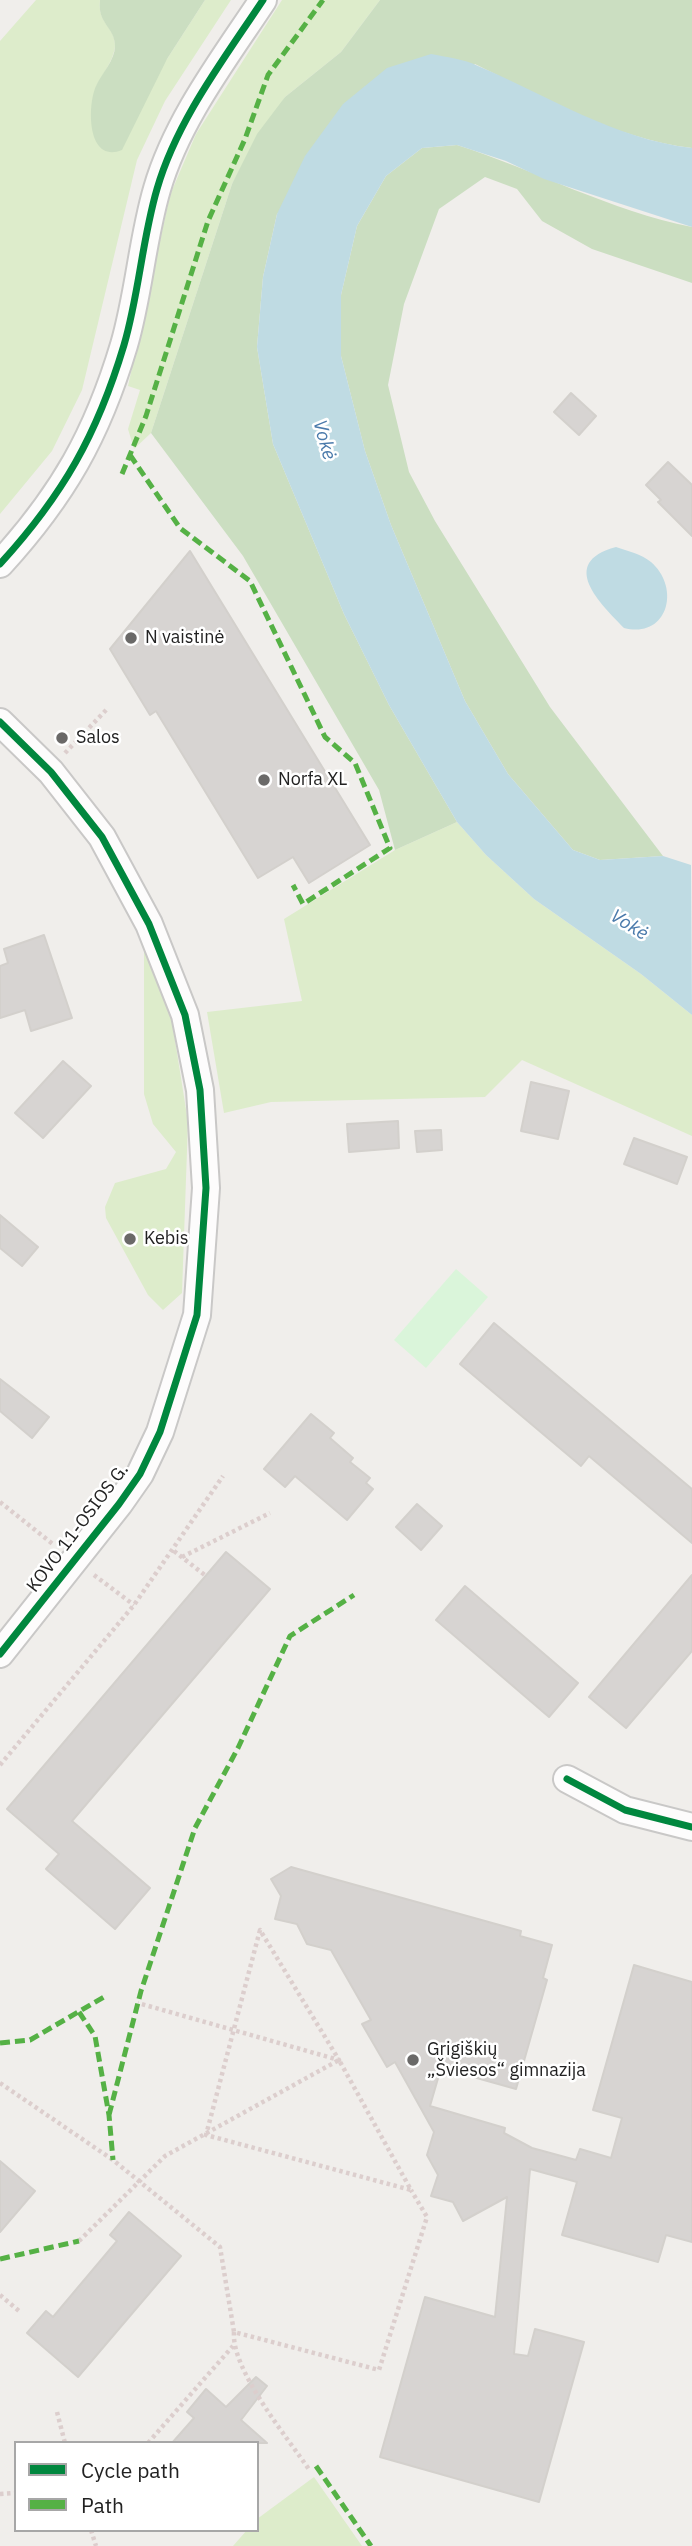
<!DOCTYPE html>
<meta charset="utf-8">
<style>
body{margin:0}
#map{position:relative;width:692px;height:2546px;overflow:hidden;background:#f0eeeb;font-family:"IBM Plex Sans",sans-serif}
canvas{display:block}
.legend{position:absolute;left:14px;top:2441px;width:245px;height:91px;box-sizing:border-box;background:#fff;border:2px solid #a7a7a7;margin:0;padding:9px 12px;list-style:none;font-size:21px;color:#222}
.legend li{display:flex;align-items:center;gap:14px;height:35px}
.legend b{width:35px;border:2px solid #a7a7a7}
</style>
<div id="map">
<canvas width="692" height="2546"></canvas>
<ul class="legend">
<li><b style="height:9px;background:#00873e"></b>Cycle path</li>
<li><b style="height:9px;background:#55b145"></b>Path</li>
</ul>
</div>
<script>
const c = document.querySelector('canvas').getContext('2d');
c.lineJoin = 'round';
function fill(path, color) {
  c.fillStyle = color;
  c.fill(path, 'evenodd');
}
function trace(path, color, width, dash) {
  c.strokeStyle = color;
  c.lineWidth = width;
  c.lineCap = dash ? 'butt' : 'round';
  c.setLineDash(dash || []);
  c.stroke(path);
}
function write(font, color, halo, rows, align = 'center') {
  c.font = font + ' "IBM Plex Sans",sans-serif';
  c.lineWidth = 5;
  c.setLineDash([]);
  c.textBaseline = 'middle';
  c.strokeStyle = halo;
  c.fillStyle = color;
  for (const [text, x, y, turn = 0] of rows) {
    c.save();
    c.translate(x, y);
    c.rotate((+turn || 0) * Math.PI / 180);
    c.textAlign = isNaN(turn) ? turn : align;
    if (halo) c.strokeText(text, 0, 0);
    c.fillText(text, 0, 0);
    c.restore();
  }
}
const grass = new Path2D(`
 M 36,0 L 100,0 C 97,23 116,28 115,46 C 114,60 102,75 96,87 L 167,59 L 205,0 L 231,0 L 165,101 L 137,160 L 82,390 L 52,451 L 0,514 L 0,41 Z
 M 282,0 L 380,0 L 341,52 L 285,97 L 232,184 L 151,433 L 134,449 L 128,429 L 140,390 L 128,386 L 170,195 L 196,134 Z
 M 457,822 L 486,855 L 534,899 L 641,974 L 692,1015 L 692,1136 L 522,1060 L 485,1097 L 271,1102 L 224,1113 L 207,1012 L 302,1001 L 284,919 L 395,850 Z
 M 144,950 L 171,1015 L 188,1122 L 182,1293 L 163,1310 L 148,1295 L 106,1218 L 105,1207 L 115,1183 L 166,1169 L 176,1152 L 153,1124 L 144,1094 Z
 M 314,2477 L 362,2546 L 233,2546 L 247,2530 L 257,2530 L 257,2519 Z`);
const forest = new Path2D(`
 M 100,0 L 205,0 L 167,59 L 122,150 C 87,164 87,106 96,86 C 102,73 115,60 115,46 C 115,27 97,24 100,0 Z
 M 380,0 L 692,0 L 692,148 C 615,139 544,98 475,64 L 277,214 L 263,277 L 257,347 L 273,444 L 344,614 L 389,705 L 457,822 L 395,850 L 379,790 L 243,556 L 151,433 L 232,184 L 257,134 L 285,97 L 341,52 Z
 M 457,145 C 535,170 611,211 692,227 L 692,283 L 592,249 L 542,221 L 517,189 L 485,177 L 439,209 L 404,304 L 388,385 L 409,472 L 435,521 L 550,707 L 663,856 L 600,860 L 573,850 L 508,774 L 465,701 L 391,525 L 365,451 L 341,356 L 341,295 L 357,226 L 386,176 L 422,148 Z`);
const park = new Path2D(`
 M 456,1269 L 488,1297 L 426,1368 L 394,1340 Z`);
const water = new Path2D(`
 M 431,54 C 446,57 464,59 478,66 C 549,96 614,139 692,148 L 692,227 L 544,179 L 506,161 L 457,145 L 422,148 L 386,176 L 357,226 L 341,295 L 341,356 L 365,451 L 391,525 L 465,701 L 508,774 L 573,850 L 600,860 L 663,856 L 691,865 L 692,1015 L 641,974 L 534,899 L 486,855 L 457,822 L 389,705 L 344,614 L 273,444 L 257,347 L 263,277 L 277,214 L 305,156 L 343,104 L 387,68 Z
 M 616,547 C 628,551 641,554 651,562 C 681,588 668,639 624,628 C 601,604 557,563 616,547 Z`);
const building = new Path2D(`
 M 571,393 L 596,416 L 579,435 L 554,412 Z
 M 668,462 L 692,485 L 692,536 L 658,502 L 661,500 L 646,485 Z
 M 190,551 L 370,845 L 309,883 L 293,857 L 258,878 L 156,711 L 150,715 L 110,649 Z
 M 44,935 L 72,1018 L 31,1031 L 25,1010 L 0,1018 L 0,966 L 8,963 L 4,949 Z
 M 63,1061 L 91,1086 L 43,1138 L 15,1113 Z
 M 531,1082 L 569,1091 L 558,1139 L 521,1131 Z
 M 398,1121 L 399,1148 L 349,1152 L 347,1124 Z
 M 441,1130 L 442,1150 L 417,1152 L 415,1131 Z
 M 634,1138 L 687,1157 L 677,1184 L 624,1164 Z
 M 0,1215 L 38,1247 L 22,1266 L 0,1248 Z
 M 494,1323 L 692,1489 L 692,1543 L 589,1456 L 581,1466 L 460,1364 Z
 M 0,1379 L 49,1417 L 32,1438 L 0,1411 Z
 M 311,1414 L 334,1433 L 330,1438 L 353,1458 L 350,1462 L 370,1478 L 366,1483 L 373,1489 L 347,1520 L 295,1476 L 285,1487 L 264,1469 Z
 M 417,1504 L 442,1526 L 421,1550 L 396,1527 Z
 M 226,1552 L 270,1589 L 72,1821 L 150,1888 L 115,1929 L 46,1869 L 59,1854 L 7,1809 Z
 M 692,1575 L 692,1651 L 626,1728 L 589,1697 Z
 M 465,1586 L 578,1683 L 549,1717 L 436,1620 Z
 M 291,1867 L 521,1931 L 520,1936 L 552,1945 L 543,1978 L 547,1980 L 516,2089 L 441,2068 L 430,2106 L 505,2128 L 504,2133 L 532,2148 L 576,2160 L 580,2149 L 611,2158 L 622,2118 L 593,2110 L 634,1965 L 692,1982 L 692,2242 L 666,2235 L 658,2262 L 562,2235 L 577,2182 L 530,2169 L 514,2354 L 528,2356 L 535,2329 L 584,2342 L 539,2502 L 380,2457 L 425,2297 L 495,2317 L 507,2197 L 463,2221 L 453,2202 L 431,2196 L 438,2175 L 427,2155 L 434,2132 L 395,2062 L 387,2067 L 362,2024 L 371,2020 L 331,1950 L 307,1944 L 297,1924 L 275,1919 L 281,1896 L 271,1879 Z
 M 0,2161 L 35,2191 L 0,2232 Z
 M 129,2212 L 181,2256 L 78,2377 L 27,2333 L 46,2311 L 53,2317 L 117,2241 L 110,2235 Z
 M 256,2377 L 267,2386 L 241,2420 L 267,2443 L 172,2443 L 194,2418 L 187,2412 L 206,2389 L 226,2407 Z`);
const path = new Path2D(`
 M 65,753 L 108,708
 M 0,1502 L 54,1545
 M 174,1551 L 206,1576
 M 182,1557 L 270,1513
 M 94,1575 L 134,1605
 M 0,1765 L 134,1605 L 223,1476
 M 0,2083 L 113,2160 L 220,2247 L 234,2332 L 379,2370 L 427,2217 L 411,2190
 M 79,2241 L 165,2156 L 339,2060 L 411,2190 L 206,2135 L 260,1930 L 339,2060 L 138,2003
 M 0,2295 L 19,2311
 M 234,2332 C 231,2370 288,2438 310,2471
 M 57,2412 L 65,2443
 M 148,2443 L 233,2346
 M 0,2494 L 16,2493
 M 91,2530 L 96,2546`);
const minor = new Path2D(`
 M 0,564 C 63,495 97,435 124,345 C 139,294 142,240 157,189 C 177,120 224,59 263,0
 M 0,722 L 51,772 L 102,837 L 149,924 L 185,1015 L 200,1090 L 206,1188 L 197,1315 L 160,1432 L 140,1474 L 119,1504 L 0,1654
 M 567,1779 L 625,1810 L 692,1827`);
const quiet = new Path2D(`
 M 130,455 L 180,528 L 250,581 L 325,737 L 355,763 L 390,848 L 303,904 L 293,885
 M 122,474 L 146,416 L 208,221 L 245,139 L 268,75 L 323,0
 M 79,2012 L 95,2036 L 109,2115 L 113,2160
 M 0,2043 L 30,2040 L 104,1997
 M 109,2115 L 141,1991 L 195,1828 L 238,1748 L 290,1636 L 354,1595
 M 0,2259 L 79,2241
 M 316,2466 L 371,2546`);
const cycleway = new Path2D(`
 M 0,564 C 63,495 97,435 124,345 C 139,294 142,240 157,189 C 177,120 224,59 263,0
 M 0,722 L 51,772 L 102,837 L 149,924 L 185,1015 L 200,1090 L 206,1188 L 197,1315 L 160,1432 L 140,1474 L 119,1504 L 0,1654
 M 567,1779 L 625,1810 L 692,1827`);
const markers = [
 [131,638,7,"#6a6968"],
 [62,738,7,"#6a6968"],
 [264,780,7,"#6a6968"],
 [130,1239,7,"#6a6968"],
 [413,2060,7,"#6a6968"]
];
const poiNames = [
 ["N vaistinė",145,638],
 ["Salos",76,738],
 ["Norfa XL",278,780],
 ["Kebis",144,1239],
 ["Grigiškių",427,2050],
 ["„Šviesos“ gimnazija",427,2071]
];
const streetNames = [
 ["KOVO 11-OSIOS G.",78,1528,-53]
];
const waterNames = [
 ["Vokė",324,440,74],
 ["Vokė",629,925,32]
];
fill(grass, '#ddeccb');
fill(forest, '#cbdec1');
fill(park, '#daf5da');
fill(water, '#bfdbe3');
fill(building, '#d7d4d2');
trace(building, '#d3d0cc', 2);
trace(minor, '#c9c8c7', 30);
trace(path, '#dccecd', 4.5, [3.5, 3.5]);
trace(minor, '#fdfcfc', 26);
trace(quiet, '#55b145', 5, [10, 5]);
trace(cycleway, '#00873e', 7);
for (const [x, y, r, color] of markers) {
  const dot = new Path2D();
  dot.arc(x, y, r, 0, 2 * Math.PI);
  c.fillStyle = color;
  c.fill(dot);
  trace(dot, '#fff', 2.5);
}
write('18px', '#222', '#fff', poiNames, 'left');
write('18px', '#222', '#fff', streetNames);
write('italic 19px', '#4a7aab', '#fff', waterNames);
</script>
